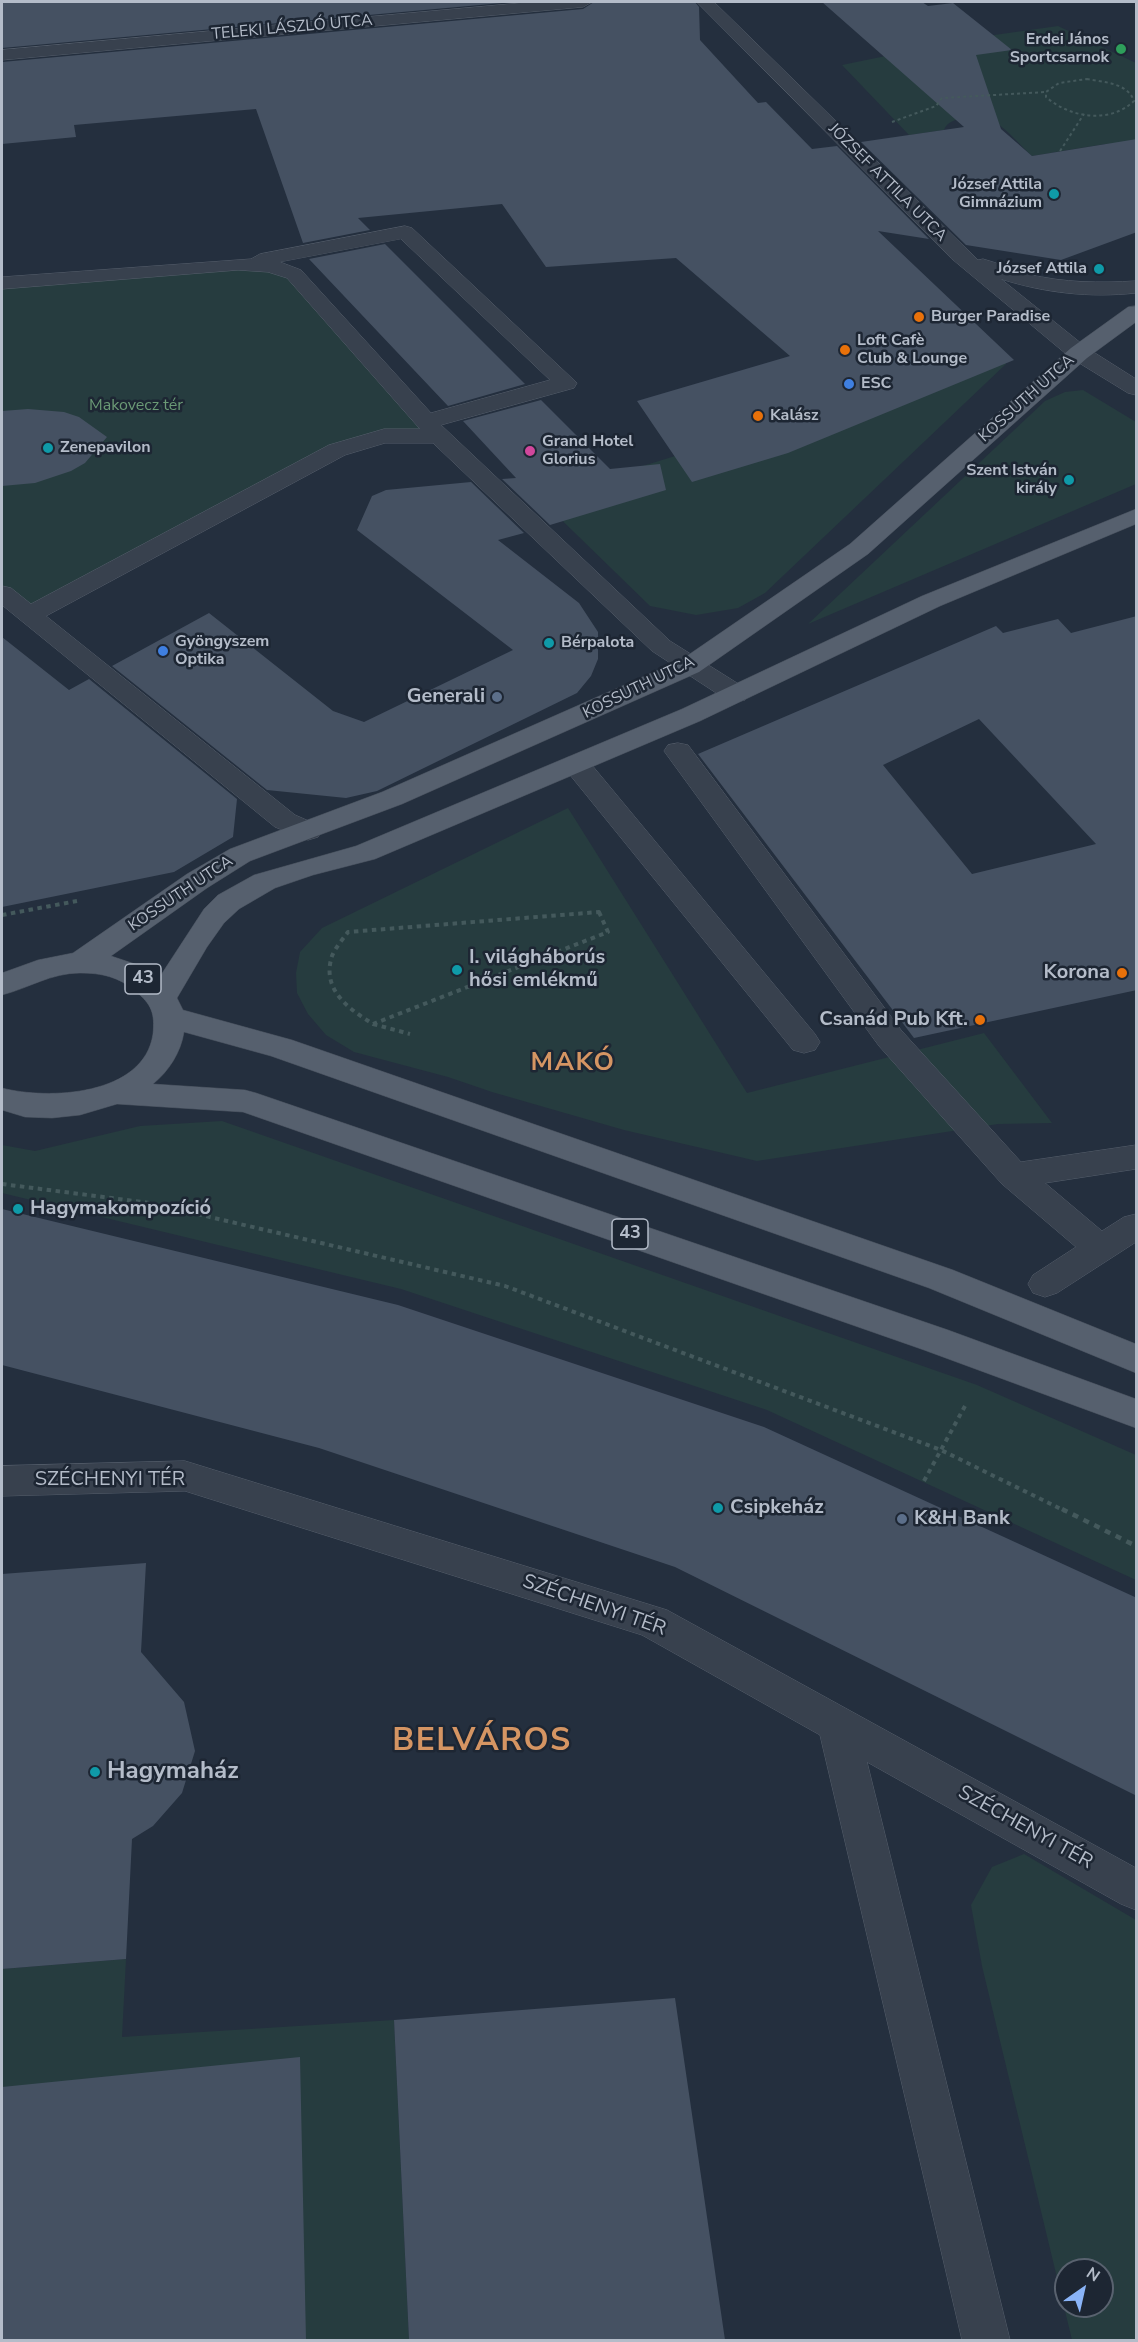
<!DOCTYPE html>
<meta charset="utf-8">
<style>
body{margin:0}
#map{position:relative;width:1138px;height:2342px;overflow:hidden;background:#242f3e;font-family:"Nunito Sans",sans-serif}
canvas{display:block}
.frame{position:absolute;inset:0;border:3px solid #b4bcc9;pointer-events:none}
.north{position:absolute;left:1054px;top:2258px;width:60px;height:60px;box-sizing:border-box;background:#1d2633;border:2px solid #59626f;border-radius:50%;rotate:34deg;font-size:16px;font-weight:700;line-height:24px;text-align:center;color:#b4bcc9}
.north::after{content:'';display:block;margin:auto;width:21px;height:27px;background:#8ab4f8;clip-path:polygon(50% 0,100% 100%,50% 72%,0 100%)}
</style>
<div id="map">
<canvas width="1138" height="2342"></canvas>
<div class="frame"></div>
<div class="north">N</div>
</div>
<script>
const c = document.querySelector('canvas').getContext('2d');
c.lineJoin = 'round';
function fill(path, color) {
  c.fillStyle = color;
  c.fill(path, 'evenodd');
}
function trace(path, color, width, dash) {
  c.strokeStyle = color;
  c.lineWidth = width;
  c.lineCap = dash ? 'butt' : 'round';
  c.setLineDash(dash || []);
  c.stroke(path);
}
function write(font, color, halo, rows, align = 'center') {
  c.font = font + ' "Nunito Sans",sans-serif';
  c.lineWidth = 5;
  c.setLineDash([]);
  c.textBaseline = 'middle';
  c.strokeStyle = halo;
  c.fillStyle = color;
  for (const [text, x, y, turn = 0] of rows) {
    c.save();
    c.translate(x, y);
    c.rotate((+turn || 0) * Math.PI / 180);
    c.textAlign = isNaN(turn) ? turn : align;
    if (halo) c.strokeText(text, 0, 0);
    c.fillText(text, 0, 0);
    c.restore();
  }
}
const green = new Path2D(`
 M 1058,26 L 1136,63 L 1136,143 L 1105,144 L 1032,156 C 1022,147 1007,129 996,123 C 984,116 949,114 944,130 L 909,135 L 842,65 L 973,38 Z
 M 238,264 L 294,274 L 439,436 L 384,436 L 337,450 L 29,615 L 2,593 L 2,283 Z
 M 993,342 L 1006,364 L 765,593 L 738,608 L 696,615 L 650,606 L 539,498 L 795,419 Z
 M 1083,390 L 1136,422 L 1136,484 L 808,624 L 1045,401 L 1065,392 Z
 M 568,808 L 747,1093 L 984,1033 L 1052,1123 L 998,1124 L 757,1161 L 624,1130 L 492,1092 L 448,1077 L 354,1052 L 326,1035 L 308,1014 L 297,993 L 296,973 L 300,952 L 322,928 Z
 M 222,1121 L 977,1385 L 1136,1455 L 1136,1580 L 767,1410 L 401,1289 L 2,1193 L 2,1145 L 35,1151 L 140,1126 Z
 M 1024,1854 L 1136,1920 L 1136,2340 L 1072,2340 L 982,1966 L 971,1905 L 992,1867 ZM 1066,2270 L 1102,2270 L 1102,2306 L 1066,2306 Z
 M 126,1959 L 122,2037 L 394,2020 L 409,2340 L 2,2340 L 2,1969 Z`);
const building = new Path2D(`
 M 2,2 L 513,2 L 2,48 Z
 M 594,2 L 695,2 L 699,7 L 700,40 L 758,103 L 766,102 L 812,149 L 837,146 L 929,239 L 878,231 L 1014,360 L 788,453 L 692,482 L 637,401 L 790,356 L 676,258 L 546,267 L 502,204 L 358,218 L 370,230 L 303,243 L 256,109 L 74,125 L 76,137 L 2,144 L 2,62 L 583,9 Z
 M 822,2 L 922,2 L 928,6 L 953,3 L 1012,50 L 976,55 L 1001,129 L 1032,156 L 1137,139 L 1137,232 L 1061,260 L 966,245 L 861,142 L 964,127 Z
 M 385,244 L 525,384 L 448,406 L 309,259 Z
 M 541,400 L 610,469 L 660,464 L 666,490 L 550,525 L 502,479 L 516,478 L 463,421 Z
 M 28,409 L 64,412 L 79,417 L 107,437 L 85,463 L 71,471 L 35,483 L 2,486 L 2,411 Z
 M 471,482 L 524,533 L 498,540 L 579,603 L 598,632 L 598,659 L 591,676 L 577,693 L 377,791 L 346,798 L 267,790 L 112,666 L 209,613 L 333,711 L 364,722 L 513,650 L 357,530 L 372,496 L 386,490 Z
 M 1137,616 L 1137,990 L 914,1038 L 698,754 L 996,626 L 1003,633 L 1058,619 L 1071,633 ZM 979,719 L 1096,844 L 972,874 L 883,765 Z
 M 2,637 L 69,690 L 89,679 L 237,799 L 233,837 L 174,872 L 2,907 Z
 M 2,1209 L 398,1305 L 764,1427 L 1137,1598 L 1137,1796 L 675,1567 L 319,1448 L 2,1365 Z
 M 146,1563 L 141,1652 L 184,1702 L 195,1751 L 182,1793 L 153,1826 L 132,1839 L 126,1959 L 2,1969 L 2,1574 Z
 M 675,1998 L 725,2340 L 409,2340 L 394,2020 Z
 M 300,2057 L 306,2340 L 2,2340 L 2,2087 Z`);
const pathFar2 = new Path2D(`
 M 1087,79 C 1103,82 1128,83 1134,101 C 1110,124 1070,118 1046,97 L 1046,92 L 1059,83 Z
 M 892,122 L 936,106 L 942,98 L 1046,92
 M 1060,151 L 1084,114`);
const pathFar1 = new Path2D(`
 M 599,912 L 608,932 L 373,1024 C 349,1009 321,990 332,956 C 335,948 343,939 348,932 Z
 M 2,915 L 77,901
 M 373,1024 L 410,1034
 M 2,1184 L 150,1203 L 505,1286 L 941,1450 L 1065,1511
 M 924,1481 L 965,1406`);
const path = new Path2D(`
 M 1062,1509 L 1136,1546`);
const minor = new Path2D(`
 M 532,2 L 592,2 L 583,7 L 2,60 L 2,50 Z
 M 697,2 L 714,2 L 978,260 L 983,259 C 998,263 1013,270 1028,274 C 1064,283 1100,283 1136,281 L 1136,293 C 1090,298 1045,293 1001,279 L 1087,348 L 1136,379 L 1136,395 L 1128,393 L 1071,358 L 952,259 Z
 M 405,226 L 412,228 L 577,383 L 574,388 L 441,425 L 670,641 L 745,688 L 749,694 L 745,700 L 736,702 L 727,700 L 652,651 L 433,443 L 385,443 L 345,455 L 46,616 L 295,815 L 318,825 L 322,831 L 318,837 L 308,840 L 275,827 L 2,605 L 2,586 L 11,588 L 31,604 L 329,445 L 384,429 L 420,429 L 287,278 L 268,272 L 238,270 L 2,289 L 2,277 L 251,259 L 260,254 ZM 401,239 L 550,380 L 431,413 L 301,270 L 280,262 Z
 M 678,743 L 688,745 L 901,1030 L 1021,1162 L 1136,1145 L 1136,1169 L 1045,1183 L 1102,1231 L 1124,1217 L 1136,1214 L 1136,1242 L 1057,1293 L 1045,1297 L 1033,1293 L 1028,1284 L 1033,1275 L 1076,1247 L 1002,1184 L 879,1046 L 664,751 L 668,745 Z
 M 576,756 L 586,758 L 815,1034 L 820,1042 L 815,1050 L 804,1053 L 793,1050 L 566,770 L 562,764 L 566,758 Z
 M 185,1461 L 667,1610 L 1136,1868 L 1136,1910 L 1121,1904 L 867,1762 L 1010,2340 L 962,2340 L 820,1735 L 642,1635 L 185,1491 L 2,1496 L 2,1466 Z`);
const major = new Path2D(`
 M 1136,306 L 1136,322 L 1087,358 L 868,554 L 699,672 L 402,804 L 250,861 L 207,888 L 111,956 L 147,968 L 159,978 L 204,909 L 218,895 L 254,875 L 356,846 L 682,709 L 922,596 L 1136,509 L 1136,524 L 940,606 L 700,721 L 375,859 L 313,875 L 275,888 L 239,909 L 224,923 L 207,947 L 177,998 L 183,1010 L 292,1040 L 953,1270 L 1136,1344 L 1136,1373 L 929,1288 L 271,1056 L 184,1032 C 181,1052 169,1071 153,1084 L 245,1090 L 256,1093 L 948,1330 L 1136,1399 L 1136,1428 L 924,1350 L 243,1112 L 117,1104 L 80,1115 L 52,1118 L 25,1117 L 2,1110 L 2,1088 C 48,1100 144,1096 153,1034 C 155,1014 152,1004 135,991 C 119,977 102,973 80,973 C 51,973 29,988 2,995 L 2,973 L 38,960 L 73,953 L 187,874 L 230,849 L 382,792 L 681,660 L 850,544 L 1071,348 L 1128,307 Z`);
const markers = [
 [1121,49,6,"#2e9e5b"],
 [1054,194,6,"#0f9aa8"],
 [1099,269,6,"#0f9aa8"],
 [919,317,6,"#e8710a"],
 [845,350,6,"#e8710a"],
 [849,384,6,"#3f7fe0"],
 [758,416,6,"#e8710a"],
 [48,448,6,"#0f9aa8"],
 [530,451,6,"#d1479c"],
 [1069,480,6,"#0f9aa8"],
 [549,643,6,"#0f9aa8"],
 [163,651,6,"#3f7fe0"],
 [497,697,6,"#5c6f8a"],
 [457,970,6,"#0f9aa8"],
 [1122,973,6,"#e8710a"],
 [980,1020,6,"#e8710a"],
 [18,1209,6,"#0f9aa8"],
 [718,1508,6,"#0f9aa8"],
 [902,1519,6,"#5c6f8a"],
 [95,1772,6,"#0f9aa8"]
];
const farStreetnames = [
 ["TELEKI LÁSZLÓ UTCA",292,28,-5],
 ["JÓZSEF ATTILA UTCA",887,183,45],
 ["KOSSUTH UTCA",1027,399,-42],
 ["KOSSUTH UTCA",639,688,-26],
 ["KOSSUTH UTCA",181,894,-34]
];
const farPoinames = [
 ["Erdei János",1109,40,"right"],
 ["Sportcsarnok",1109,58,"right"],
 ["József Attila",1042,185,"right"],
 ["Gimnázium",1042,203,"right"],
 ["József Attila",1087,269,"right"],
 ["Burger Paradise",931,317],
 ["Loft Cafè",857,341],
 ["Club & Lounge",857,359],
 ["ESC",861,384],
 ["Kalász",770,416],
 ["Grand Hotel",542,442],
 ["Glorius",542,460],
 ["Zenepavilon",60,448],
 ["Szent István",1057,471,"right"],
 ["király",1057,489,"right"],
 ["Gyöngyszem",175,642],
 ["Optika",175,660],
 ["Bérpalota",561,643]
];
const farParknames = [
 ["Makovecz tér",136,406]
];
const shields = [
 [143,979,36],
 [630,1234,36]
];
const shieldNames = [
 ["43",143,979],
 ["43",630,1234]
];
const poiNames = [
 ["Generali",485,697,"right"],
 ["I. világháborús",469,958],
 ["hősi emlékmű",469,981],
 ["Korona",1110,973,"right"],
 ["Csanád Pub Kft.",968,1020,"right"],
 ["Hagymakompozíció",30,1209],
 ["Csipkeház",730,1508],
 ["K&H Bank",914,1519]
];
const streetNames = [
 ["SZÉCHENYI TÉR",110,1480],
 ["SZÉCHENYI TÉR",594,1606,19],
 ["SZÉCHENYI TÉR",1025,1828,29]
];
const nearPoinames = [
 ["Hagymaház",107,1772]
];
const districtNames = [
 ["MAKÓ",573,1064]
];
const nearDistrictnames = [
 ["BELVÁROS",482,1742]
];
fill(green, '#263c3f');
fill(building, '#455162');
trace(minor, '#565f6c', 1);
trace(major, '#414a57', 1);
trace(pathFar2, '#44595c', 2, [3, 3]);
trace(pathFar1, '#44595c', 4, [4.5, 4.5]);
trace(path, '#44595c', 4.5, [6, 6]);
fill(minor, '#38414e');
fill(major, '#56606e');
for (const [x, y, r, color] of markers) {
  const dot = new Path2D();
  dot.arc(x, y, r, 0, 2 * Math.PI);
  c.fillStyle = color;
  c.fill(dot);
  trace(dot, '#1d2633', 2);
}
write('16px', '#b4bcc9', '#1d2633', farStreetnames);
write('bold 16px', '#b4bcc9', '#1d2633', farPoinames, 'left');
write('16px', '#6b9a76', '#1d2633', farParknames);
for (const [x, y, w] of shields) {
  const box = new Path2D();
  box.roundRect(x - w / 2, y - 15, w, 30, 4.5);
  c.fillStyle = '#1d2633';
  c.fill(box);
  trace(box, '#b4bcc9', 1.5);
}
write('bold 18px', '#b4bcc9', null, shieldNames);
write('bold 20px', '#b4bcc9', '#1d2633', poiNames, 'left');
write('20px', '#b4bcc9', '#1d2633', streetNames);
write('bold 24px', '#b4bcc9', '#1d2633', nearPoinames, 'left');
c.letterSpacing = '1.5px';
write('bold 26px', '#d59563', '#1d2633', districtNames);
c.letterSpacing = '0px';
c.letterSpacing = '1.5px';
write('bold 32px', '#d59563', '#1d2633', nearDistrictnames);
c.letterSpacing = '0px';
</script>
